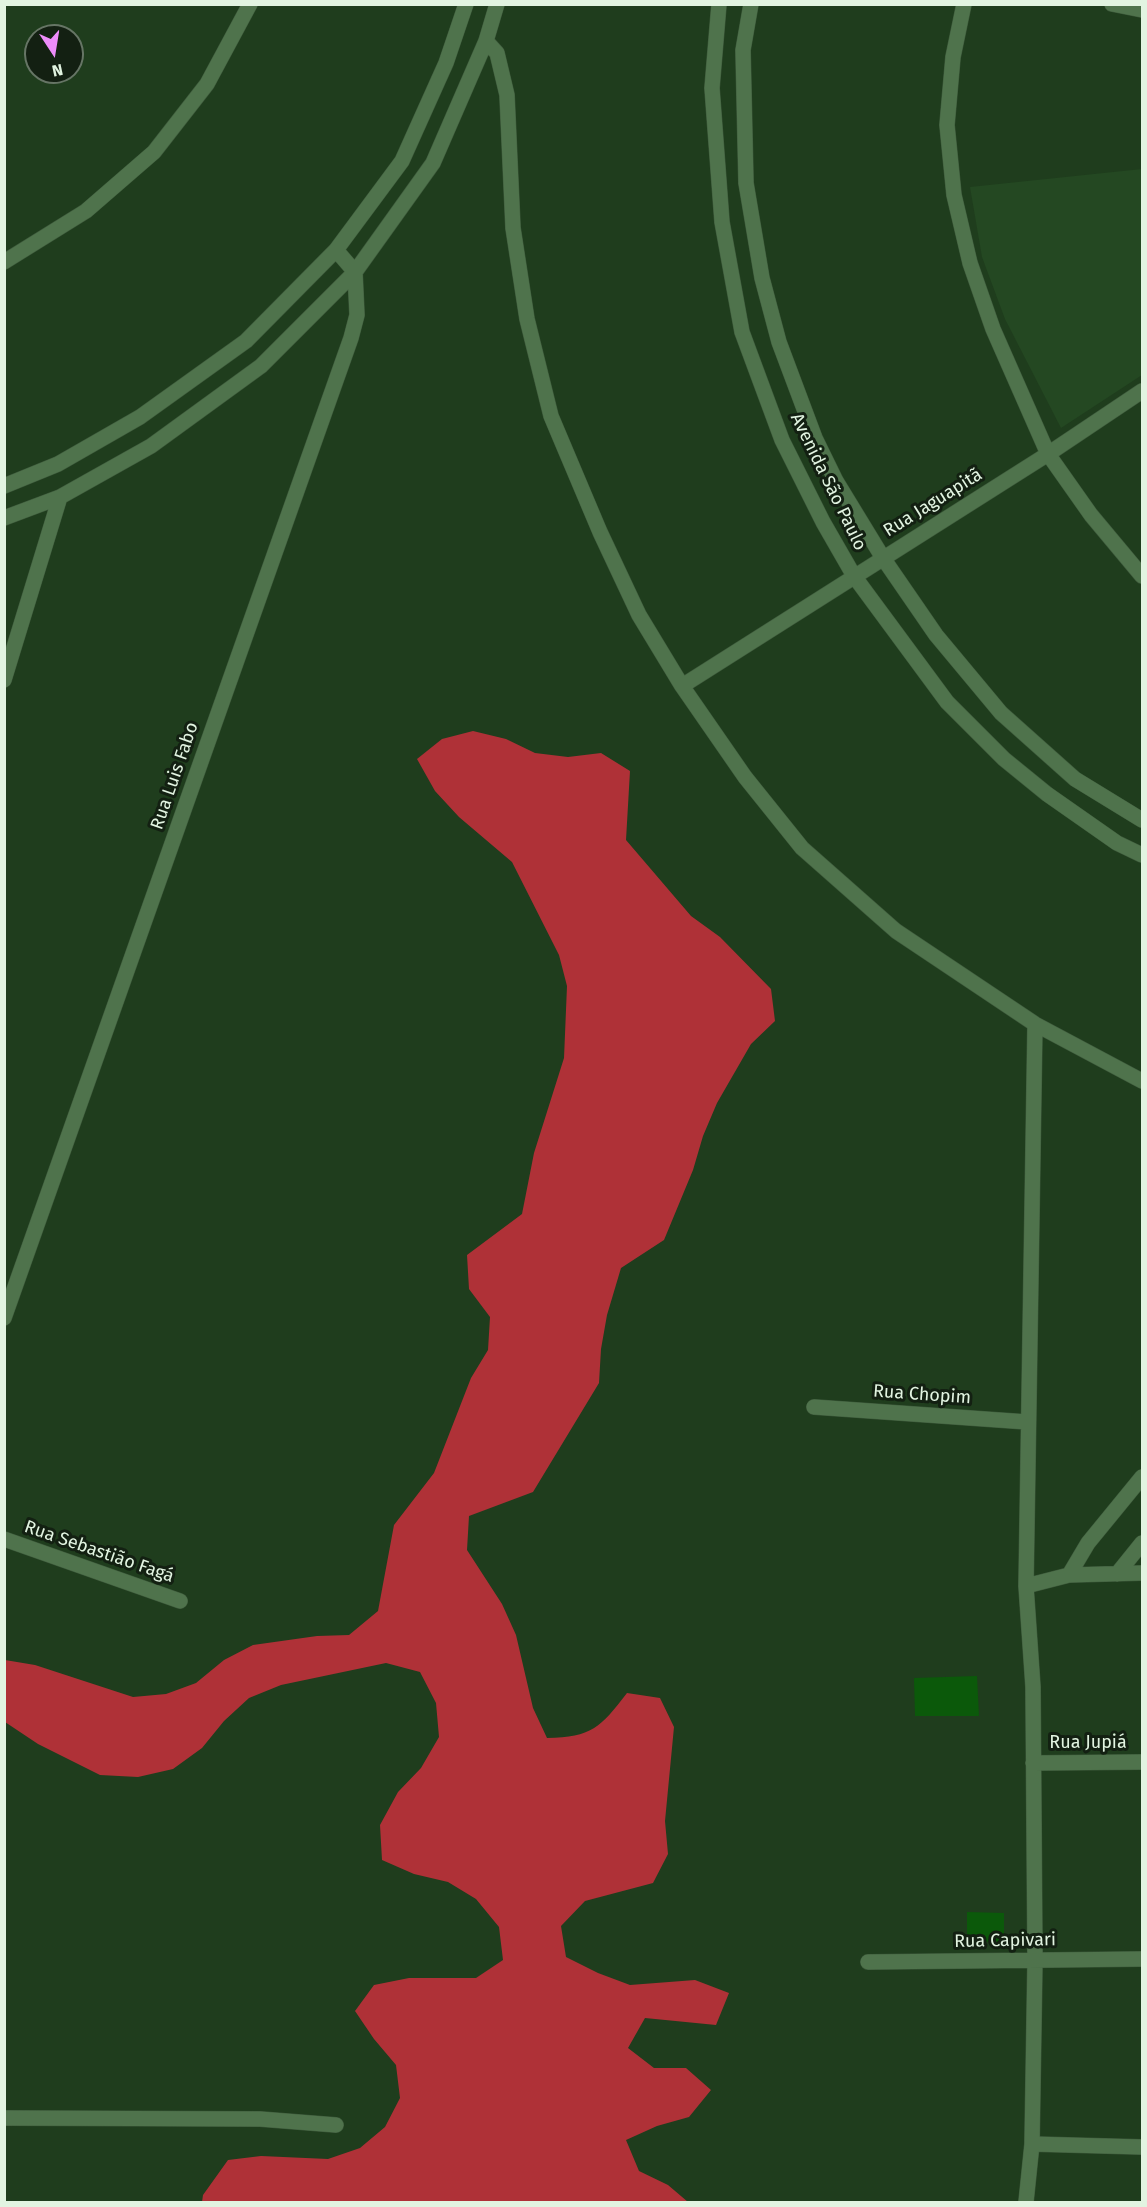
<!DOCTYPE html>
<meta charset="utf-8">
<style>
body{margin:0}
#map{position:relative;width:1147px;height:2207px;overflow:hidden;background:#1f3d1d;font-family:"Fira Sans",sans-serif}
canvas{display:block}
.frame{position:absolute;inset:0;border:6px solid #e2f4e1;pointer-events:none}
.north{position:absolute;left:24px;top:24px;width:60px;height:60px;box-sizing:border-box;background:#132012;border:2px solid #667565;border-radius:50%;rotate:168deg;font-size:16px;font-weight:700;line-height:24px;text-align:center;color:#e2f4e1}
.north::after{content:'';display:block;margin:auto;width:21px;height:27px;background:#ed8cfa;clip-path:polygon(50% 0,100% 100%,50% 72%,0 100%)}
</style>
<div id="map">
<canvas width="1147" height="2207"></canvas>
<div class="frame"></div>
<div class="north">N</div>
</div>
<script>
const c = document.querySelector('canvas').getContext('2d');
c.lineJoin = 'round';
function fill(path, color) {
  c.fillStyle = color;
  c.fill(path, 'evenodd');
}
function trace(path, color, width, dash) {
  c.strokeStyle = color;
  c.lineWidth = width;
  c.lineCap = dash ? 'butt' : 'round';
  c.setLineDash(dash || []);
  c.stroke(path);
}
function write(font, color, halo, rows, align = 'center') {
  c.font = font + ' "Fira Sans",sans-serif';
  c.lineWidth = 6;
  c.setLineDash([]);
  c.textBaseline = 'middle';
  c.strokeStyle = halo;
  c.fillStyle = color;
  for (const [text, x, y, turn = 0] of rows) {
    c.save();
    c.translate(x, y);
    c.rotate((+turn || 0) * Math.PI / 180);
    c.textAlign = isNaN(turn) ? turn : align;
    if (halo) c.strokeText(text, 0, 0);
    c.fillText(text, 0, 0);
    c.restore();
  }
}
const built = new Path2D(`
 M 1142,169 L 1142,375 L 1061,428 L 1005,319 L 982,257 L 970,187 Z`);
const forest = new Path2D(`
 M 473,731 L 506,739 L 535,753 L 568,757 L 601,753 L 630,771 L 626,840 L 691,916 L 720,937 L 771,989 L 775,1021 L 751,1044 L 717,1103 L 703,1136 L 693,1170 L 664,1240 L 621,1268 L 607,1315 L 601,1349 L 599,1383 L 533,1492 L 469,1516 L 467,1550 L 502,1604 L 516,1635 L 533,1708 L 547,1738 C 592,1737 600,1728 627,1693 L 660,1698 L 674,1727 L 665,1821 L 668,1854 L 653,1883 L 585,1901 L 561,1926 L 566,1957 L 598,1973 L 630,1985 L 695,1980 L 729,1993 L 716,2025 L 645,2018 L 628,2048 L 654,2068 L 686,2068 L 711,2090 L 689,2117 L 657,2126 L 626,2140 L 639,2171 L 668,2185 L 688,2202 L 202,2202 L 203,2195 L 228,2160 L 261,2156 L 328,2159 L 360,2148 L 385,2127 L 400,2098 L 396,2065 L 374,2039 L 355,2011 L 374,1985 L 409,1978 L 476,1978 L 503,1960 L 499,1927 L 476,1899 L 448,1882 L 414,1874 L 382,1860 L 380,1825 L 398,1792 L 421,1768 L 439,1737 L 436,1703 L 420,1672 L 386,1663 L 281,1685 L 249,1698 L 224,1721 L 202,1748 L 173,1769 L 138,1777 L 100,1775 L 38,1744 L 5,1722 L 5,1660 L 35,1665 L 133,1697 L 166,1694 L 196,1683 L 224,1660 L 253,1645 L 317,1636 L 349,1635 L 378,1611 L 394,1525 L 434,1473 L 471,1378 L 488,1350 L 490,1317 L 469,1289 L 467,1255 L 522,1214 L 534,1153 L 564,1058 L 567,986 L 559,955 L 512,862 L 459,817 L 435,791 L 417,759 L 442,739 Z`);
const building = new Path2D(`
 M 977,1676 L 979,1716 L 915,1716 L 914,1678 Z
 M 967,1912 L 1004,1913 L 1004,1942 L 967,1941 Z`);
const minor = new Path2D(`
 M 719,4 L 712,88 L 722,222 L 742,332 L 782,440 L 823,522 L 854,576 L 947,702 L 1004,759 L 1047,794 L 1117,843 L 1142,855
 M 751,4 L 743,50 L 746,183 L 762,278 L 779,342 L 815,438 L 836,481 L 883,558 L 936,635 L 1001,713 L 1075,779 L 1142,820
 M 964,4 L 953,57 L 947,125 L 954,195 L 970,263 L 993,329 L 1048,454 L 1091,515 L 1142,576
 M 1112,4 L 1142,10
 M 486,41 L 497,53 L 507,95 L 513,228 L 527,319 L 551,416 L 600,532 L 639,615 L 682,686 L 745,777 L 802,848 L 896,931 L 1035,1024 L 1142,1081
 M 4,262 L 86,211 L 154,152 L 207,84 L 250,4
 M 4,486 L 58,464 L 140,417 L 246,341 L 336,250 L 402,161 L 446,63 L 466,4
 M 4,518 L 60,497 L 151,446 L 261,366 L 355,272 L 433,163 L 486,41 L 497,4
 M 4,680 L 60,497
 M 682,686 L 1048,454 L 1142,391
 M 4,1318 L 351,338 L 357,315 L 355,272 L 336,250
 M 814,1407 L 1027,1422
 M 4,1539 L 180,1601
 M 1117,1574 L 1142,1543
 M 1069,1575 L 1088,1543 L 1142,1477
 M 1026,1586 L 1069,1575 L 1142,1573
 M 1033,1763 L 1142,1762
 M 868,1962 L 1142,1959
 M 4,2118 L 260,2119 L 336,2125
 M 1032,2144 L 1142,2147
 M 1026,2202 L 1032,2144 L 1035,1960 L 1033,1687 L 1026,1586 L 1035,1024`);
const streetNames = [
 ["Avenida São Paulo",828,482,64],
 ["Rua Jaguapitã",933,503,-32],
 ["Rua Luis Fabo",175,776,-71],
 ["Rua Chopim",922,1395,4],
 ["Rua Sebastião Fagá",99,1552,19],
 ["Rua Jupiá",1088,1743],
 ["Rua Capivari",1005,1941,-1]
];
fill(built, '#244822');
fill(forest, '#af3137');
fill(building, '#0b590a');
trace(minor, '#3e5a3c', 16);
trace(minor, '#4f734c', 15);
write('18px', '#e2f4e1', '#132012', streetNames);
</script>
